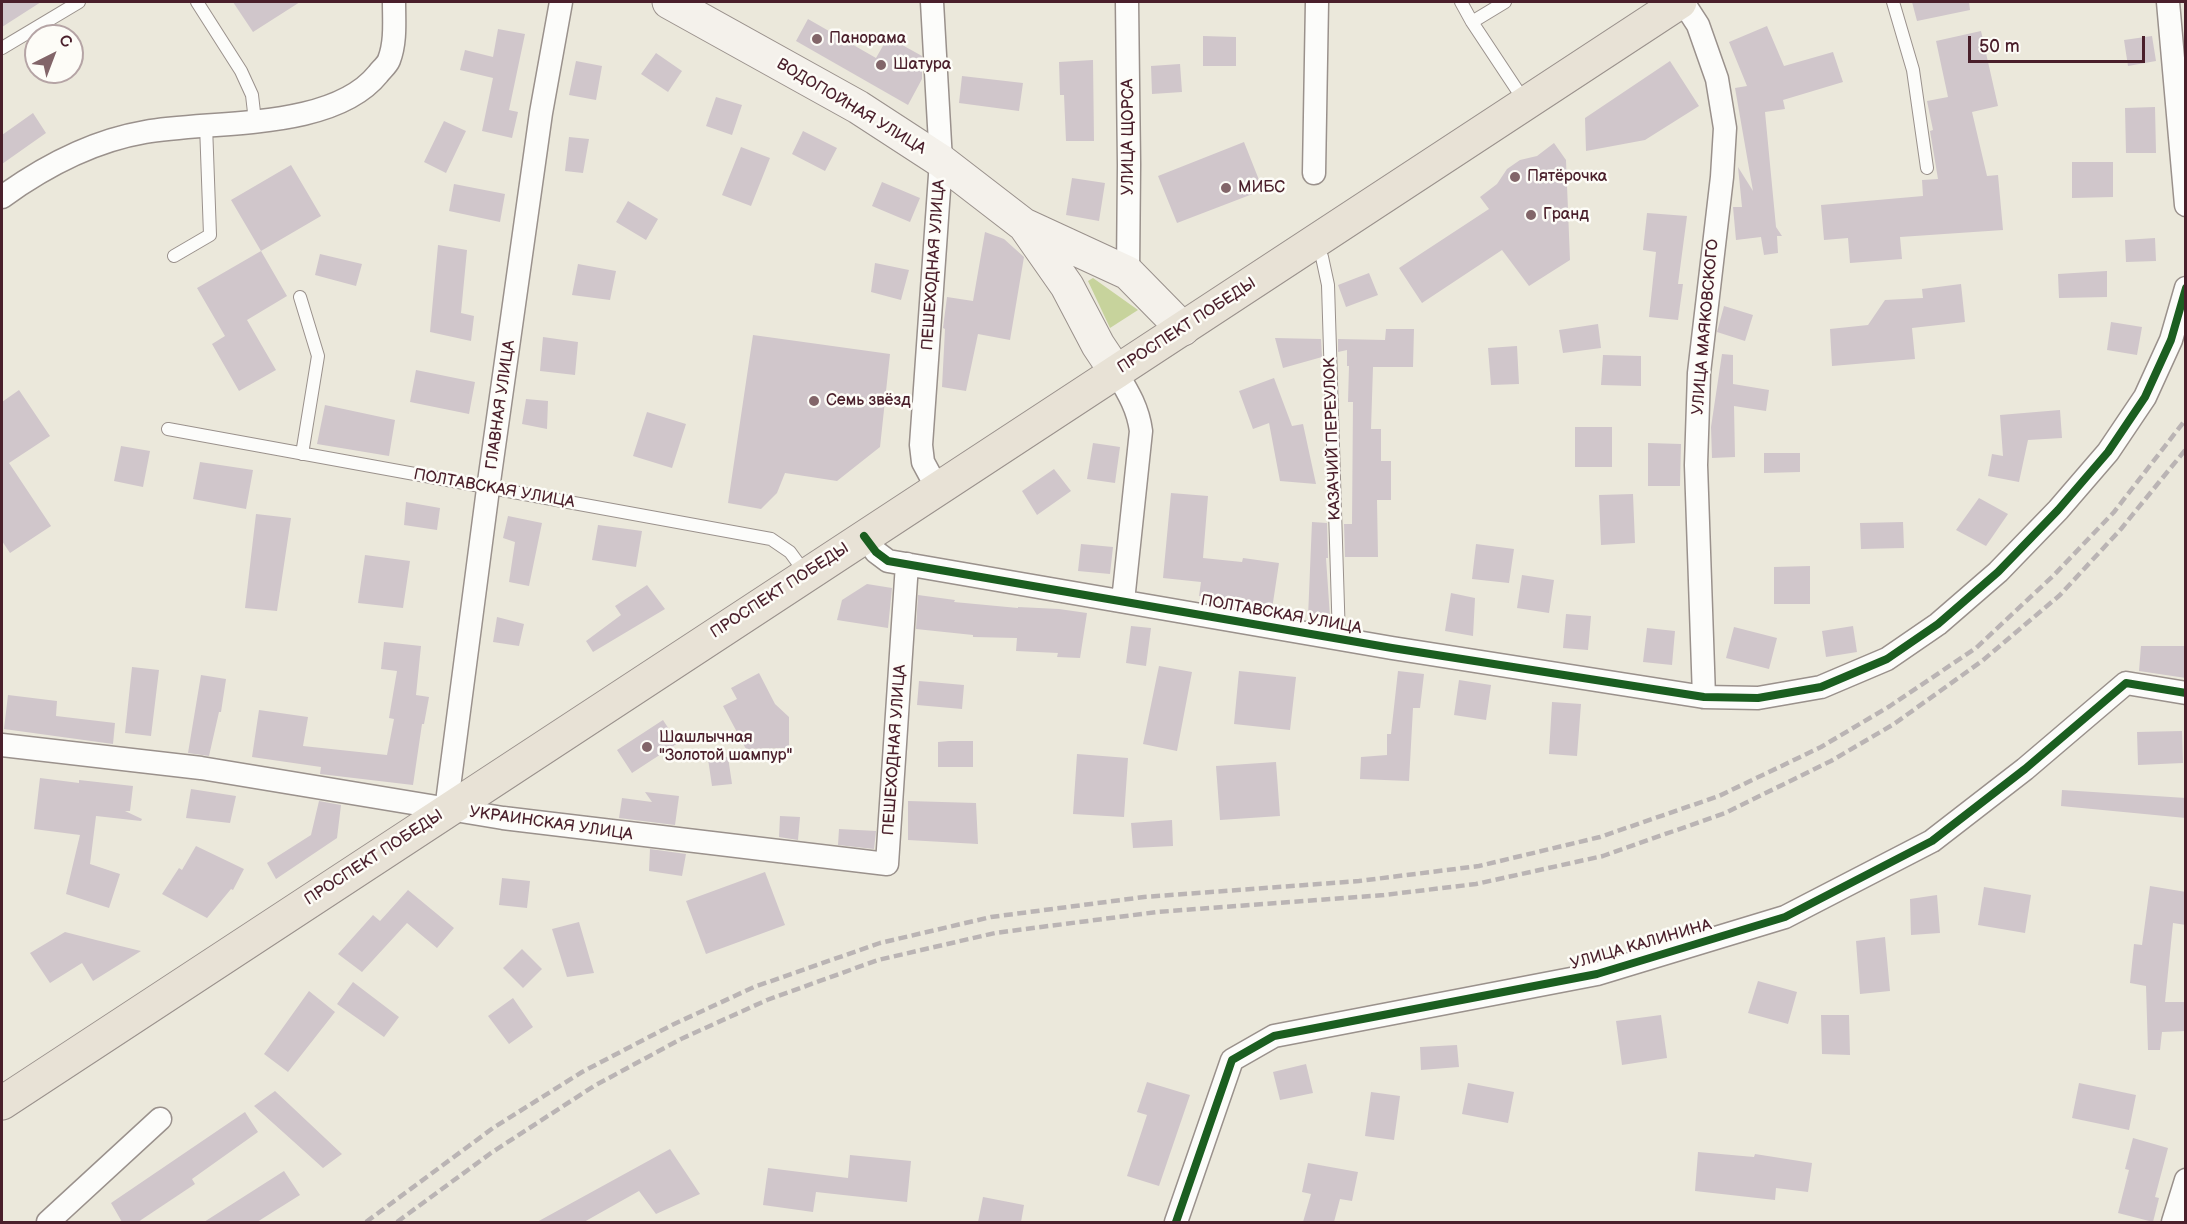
<!DOCTYPE html>
<meta charset="utf-8">
<style>
body{margin:0}
#map{position:relative;width:2187px;height:1224px;overflow:hidden;background:#ebe8db;font-family:"Balsamiq Sans",sans-serif}
canvas{display:block}
.frame{position:absolute;inset:0;border:3px solid #4a1f2b;pointer-events:none}
.north{position:absolute;left:24px;top:24px;width:60px;height:60px;box-sizing:border-box;background:#fdfcf7;border:2px solid #b5a4a5;border-radius:50%;rotate:42deg;font-size:16px;font-weight:700;line-height:24px;text-align:center;color:#4a1f2b}
.north::after{content:'';display:block;margin:auto;width:21px;height:27px;background:#826569;clip-path:polygon(50% 0,100% 100%,50% 72%,0 100%)}
.scale{position:absolute;left:1968px;top:36px;width:177px;height:27px;box-sizing:border-box;border:3px solid #4a1f2b;border-top:0;padding-left:8px;font-size:18px;line-height:21px;white-space:nowrap;color:#4a1f2b;-webkit-text-stroke:4px #fdfcf7;paint-order:stroke}
</style>
<div id="map">
<canvas width="2187" height="1224"></canvas>
<div class="frame"></div>
<div class="north">С</div>
<div class="scale">50 m</div>
</div>
<script>
const c = document.querySelector('canvas').getContext('2d');
c.lineJoin = 'round';
function fill(path, color) {
  c.fillStyle = color;
  c.fill(path, 'evenodd');
}
function trace(path, color, width, dash) {
  c.strokeStyle = color;
  c.lineWidth = width;
  c.lineCap = dash ? 'butt' : 'round';
  c.setLineDash(dash || []);
  c.stroke(path);
}
function write(font, color, halo, rows, align = 'center') {
  c.font = font + ' "Balsamiq Sans",sans-serif';
  c.lineWidth = 5;
  c.setLineDash([]);
  c.textBaseline = 'middle';
  c.strokeStyle = halo;
  c.fillStyle = color;
  for (const [text, x, y, turn = 0] of rows) {
    c.save();
    c.translate(x, y);
    c.rotate((+turn || 0) * Math.PI / 180);
    c.textAlign = isNaN(turn) ? turn : align;
    if (halo) c.strokeText(text, 0, 0);
    c.fillText(text, 0, 0);
    c.restore();
  }
}
const green = new Path2D(`
 M 1093,278 L 1138,310 L 1110,328 L 1088,281 Z`);
const building = new Path2D(`
 M 2,2 L 41,2 L 2,27 Z
 M 233,2 L 300,2 L 253,32 Z
 M 1912,2 L 1969,2 L 1970,10 L 1917,21 Z
 M 808,19 L 876,58 L 888,37 L 922,56 L 922,79 L 908,105 L 796,41 Z
 M 1767,26 L 1784,66 L 1833,52 L 1843,82 L 1783,100 L 1785,109 L 1765,112 L 1776,227 L 1782,236 L 1777,236 L 1778,253 L 1764,255 L 1761,237 L 1736,240 L 1733,207 L 1742,207 L 1738,167 L 1753,191 L 1735,88 L 1747,86 L 1729,42 Z
 M 498,29 L 525,34 L 509,110 L 518,112 L 512,138 L 482,131 L 493,78 L 460,70 L 465,50 L 493,57 Z
 M 1981,31 L 1998,106 L 1972,112 L 1987,176 L 1998,175 L 2003,230 L 1900,237 L 1902,259 L 1850,263 L 1848,238 L 1824,240 L 1821,205 L 1923,196 L 1922,180 L 1938,179 L 1930,131 L 1933,130 L 1927,101 L 1948,97 L 1936,41 Z
 M 1203,36 L 1236,37 L 1236,66 L 1203,66 Z
 M 2152,36 L 2156,61 L 2128,66 L 2124,40 Z
 M 656,53 L 682,71 L 668,92 L 641,74 Z
 M 1093,60 L 1094,141 L 1066,141 L 1064,95 L 1060,95 L 1059,62 Z
 M 576,61 L 602,66 L 596,100 L 569,95 Z
 M 1670,61 L 1699,106 L 1645,140 L 1586,151 L 1585,118 Z
 M 1180,64 L 1182,92 L 1152,94 L 1151,66 Z
 M 962,76 L 1023,83 L 1019,111 L 959,103 Z
 M 716,97 L 742,105 L 732,135 L 706,126 Z
 M 2155,107 L 2156,153 L 2126,153 L 2125,108 Z
 M 33,113 L 46,133 L 2,164 L 2,135 Z
 M 444,121 L 466,131 L 446,173 L 424,162 Z
 M 803,131 L 837,148 L 825,171 L 792,154 Z
 M 569,137 L 589,139 L 583,173 L 565,171 Z
 M 1244,142 L 1263,190 L 1177,223 L 1158,176 Z
 M 1554,143 L 1566,160 L 1570,260 L 1529,286 L 1502,250 L 1422,303 L 1399,268 L 1489,209 L 1480,197 L 1497,184 L 1507,169 L 1520,160 L 1537,156 Z
 M 741,147 L 770,158 L 751,206 L 722,195 Z
 M 2072,162 L 2113,162 L 2113,197 L 2072,198 Z
 M 291,165 L 321,216 L 261,251 L 231,200 Z
 M 1072,178 L 1105,183 L 1099,221 L 1066,215 Z
 M 882,182 L 920,198 L 910,222 L 872,206 Z
 M 454,184 L 505,194 L 500,222 L 449,211 Z
 M 628,201 L 658,219 L 646,240 L 616,222 Z
 M 1647,213 L 1687,216 L 1678,284 L 1683,284 L 1678,320 L 1649,317 L 1656,252 L 1643,250 Z
 M 985,232 L 1004,239 L 1024,257 L 1010,340 L 978,334 L 966,391 L 942,387 L 945,329 L 943,328 L 947,297 L 973,301 Z
 M 2155,238 L 2156,261 L 2126,262 L 2125,240 Z
 M 438,245 L 467,250 L 461,313 L 474,316 L 471,341 L 430,332 Z
 M 261,251 L 287,296 L 247,320 L 276,370 L 239,391 L 212,344 L 225,336 L 197,288 Z
 M 320,254 L 362,264 L 356,286 L 315,275 Z
 M 875,263 L 909,270 L 901,300 L 871,292 Z
 M 578,264 L 616,271 L 610,300 L 572,295 Z
 M 2107,271 L 2107,297 L 2059,298 L 2058,274 Z
 M 1369,273 L 1378,295 L 1346,307 L 1338,285 Z
 M 1961,284 L 1965,322 L 1912,328 L 1915,359 L 1832,366 L 1830,329 L 1868,325 L 1885,300 L 1923,298 L 1922,289 Z
 M 1724,306 L 1753,315 L 1745,341 L 1717,332 Z
 M 2111,322 L 2142,327 L 2137,355 L 2107,350 Z
 M 1598,324 L 1601,348 L 1563,353 L 1559,330 Z
 M 1386,329 L 1414,329 L 1413,367 L 1373,367 L 1371,429 L 1381,429 L 1381,461 L 1391,461 L 1391,500 L 1377,500 L 1378,557 L 1345,557 L 1344,524 L 1352,524 L 1353,402 L 1348,402 L 1349,366 L 1347,366 L 1347,350 L 1338,352 L 1338,339 L 1385,340 Z
 M 753,335 L 890,354 L 880,447 L 837,481 L 785,473 L 777,493 L 761,509 L 728,503 Z
 M 543,337 L 578,342 L 575,375 L 540,371 Z
 M 1275,338 L 1321,339 L 1322,357 L 1283,368 Z
 M 1517,346 L 1519,384 L 1491,385 L 1488,348 Z
 M 1722,354 L 1733,355 L 1733,384 L 1769,390 L 1766,411 L 1734,406 L 1735,457 L 1712,458 L 1711,427 Z
 M 1603,355 L 1641,356 L 1641,386 L 1601,385 Z
 M 416,370 L 475,382 L 469,414 L 410,402 Z
 M 1274,378 L 1292,426 L 1303,424 L 1316,484 L 1280,481 L 1269,423 L 1253,429 L 1239,391 Z
 M 19,390 L 50,436 L 9,463 L 51,526 L 10,553 L 2,541 L 2,402 Z
 M 526,399 L 548,401 L 547,429 L 522,424 Z
 M 325,405 L 395,420 L 389,456 L 317,444 Z
 M 2060,410 L 2062,438 L 2028,440 L 2019,482 L 1988,476 L 1992,454 L 2003,456 L 2000,415 Z
 M 647,412 L 686,424 L 672,468 L 633,456 Z
 M 1575,427 L 1612,427 L 1612,467 L 1575,467 Z
 M 1093,443 L 1120,447 L 1115,483 L 1087,479 Z
 M 1648,443 L 1681,444 L 1680,486 L 1648,486 Z
 M 121,446 L 150,451 L 143,487 L 114,481 Z
 M 1764,453 L 1800,453 L 1800,472 L 1764,473 Z
 M 200,462 L 253,470 L 246,509 L 193,499 Z
 M 1054,469 L 1071,491 L 1037,515 L 1022,491 Z
 M 1171,493 L 1208,496 L 1203,558 L 1242,562 L 1243,558 L 1279,563 L 1272,609 L 1199,596 L 1201,582 L 1163,578 Z
 M 1633,494 L 1635,543 L 1601,545 L 1599,495 Z
 M 1979,498 L 2008,514 L 1986,546 L 1956,530 Z
 M 406,502 L 440,508 L 437,530 L 404,525 Z
 M 256,514 L 291,518 L 277,611 L 245,608 Z
 M 508,516 L 542,523 L 529,586 L 509,582 L 515,542 L 503,538 Z
 M 1312,522 L 1327,523 L 1328,558 L 1326,558 L 1330,617 L 1308,617 Z
 M 1903,522 L 1904,548 L 1861,549 L 1860,523 Z
 M 598,525 L 642,531 L 636,567 L 592,560 Z
 M 1081,544 L 1113,547 L 1110,574 L 1078,571 Z
 M 1476,544 L 1514,549 L 1509,583 L 1472,579 Z
 M 365,555 L 410,561 L 403,608 L 358,603 Z
 M 1810,566 L 1810,604 L 1774,604 L 1774,567 Z
 M 1522,575 L 1554,580 L 1549,613 L 1517,608 Z
 M 867,584 L 892,588 L 888,628 L 837,620 L 842,600 Z
 M 647,585 L 665,609 L 593,652 L 586,641 L 621,615 L 615,606 Z
 M 1451,593 L 1475,598 L 1473,636 L 1445,631 Z
 M 918,595 L 955,600 L 954,602 L 1018,608 L 1018,607 L 1059,609 L 1087,613 L 1080,658 L 1057,657 L 1058,653 L 1016,651 L 1017,638 L 973,637 L 973,635 L 916,629 Z
 M 1566,614 L 1591,616 L 1588,650 L 1563,648 Z
 M 497,617 L 524,624 L 519,646 L 493,642 Z
 M 1131,626 L 1151,628 L 1146,666 L 1126,663 Z
 M 1853,626 L 1857,652 L 1826,657 L 1822,631 Z
 M 1734,627 L 1777,638 L 1769,669 L 1726,658 Z
 M 1647,628 L 1675,631 L 1672,665 L 1643,662 Z
 M 384,642 L 421,646 L 416,695 L 429,697 L 424,724 L 422,724 L 413,785 L 320,774 L 321,767 L 252,757 L 259,710 L 308,717 L 303,746 L 387,755 L 394,719 L 389,718 L 397,671 L 381,669 Z
 M 2141,646 L 2186,646 L 2186,678 L 2139,671 Z
 M 1159,666 L 1192,672 L 1177,751 L 1143,744 Z
 M 132,667 L 159,670 L 151,736 L 125,733 Z
 M 1239,671 L 1296,677 L 1290,730 L 1234,724 Z
 M 1398,671 L 1424,674 L 1420,708 L 1413,708 L 1409,781 L 1360,779 L 1361,757 L 1387,755 L 1387,734 L 1391,734 Z
 M 759,673 L 775,704 L 789,717 L 789,748 L 746,749 L 723,706 L 737,699 L 731,688 Z
 M 201,675 L 226,679 L 221,712 L 219,712 L 209,756 L 188,753 Z
 M 1459,680 L 1491,685 L 1486,720 L 1454,715 Z
 M 919,681 L 964,685 L 962,709 L 917,705 Z
 M 8,695 L 57,701 L 56,716 L 115,723 L 113,744 L 4,729 Z
 M 1552,702 L 1581,704 L 1577,756 L 1549,754 Z
 M 663,720 L 678,743 L 632,773 L 617,750 Z
 M 2182,731 L 2183,763 L 2138,765 L 2137,732 Z
 M 949,741 L 973,741 L 973,767 L 938,767 L 938,742 Z
 M 1077,754 L 1128,758 L 1124,817 L 1073,814 Z
 M 728,757 L 732,784 L 712,786 L 708,759 Z
 M 1276,762 L 1280,816 L 1220,820 L 1216,766 Z
 M 40,778 L 79,783 L 79,780 L 133,786 L 130,811 L 125,811 L 142,819 L 141,821 L 96,816 L 90,864 L 120,874 L 109,908 L 66,894 L 80,835 L 34,829 Z
 M 191,789 L 236,796 L 230,823 L 186,818 Z
 M 2062,790 L 2186,798 L 2186,818 L 2061,806 Z
 M 645,792 L 679,796 L 675,825 L 619,818 L 622,798 L 652,802 Z
 M 319,801 L 341,805 L 337,838 L 276,879 L 267,863 L 311,835 Z
 M 908,801 L 976,803 L 978,844 L 908,840 Z
 M 780,816 L 800,817 L 798,840 L 779,837 Z
 M 1172,820 L 1173,846 L 1133,848 L 1131,823 Z
 M 839,829 L 876,831 L 874,849 L 838,845 Z
 M 196,846 L 244,869 L 233,890 L 231,889 L 207,918 L 162,894 L 179,868 L 182,870 Z
 M 650,849 L 686,854 L 682,876 L 649,871 Z
 M 765,872 L 785,925 L 706,954 L 686,901 Z
 M 502,878 L 530,881 L 527,908 L 499,905 Z
 M 2150,886 L 2186,892 L 2186,925 L 2173,923 L 2165,1002 L 2186,1002 L 2186,1031 L 2162,1032 L 2160,1050 L 2148,1050 L 2146,986 L 2130,983 L 2134,944 L 2142,945 Z
 M 1984,887 L 2031,895 L 2025,933 L 1978,925 Z
 M 408,890 L 454,928 L 437,948 L 407,923 L 362,972 L 338,954 L 373,915 L 380,921 Z
 M 1937,895 L 1940,933 L 1911,935 L 1910,899 Z
 M 579,922 L 594,973 L 567,977 L 552,929 Z
 M 65,932 L 96,940 L 141,951 L 93,981 L 82,963 L 50,983 L 30,953 Z
 M 1885,937 L 1890,991 L 1860,994 L 1856,941 Z
 M 522,949 L 542,969 L 523,988 L 503,968 Z
 M 1758,981 L 1797,992 L 1788,1024 L 1748,1013 Z
 M 353,982 L 399,1017 L 384,1037 L 337,1004 Z
 M 309,991 L 335,1012 L 288,1072 L 264,1054 Z
 M 513,998 L 533,1027 L 509,1044 L 488,1016 Z
 M 1661,1015 L 1667,1058 L 1622,1065 L 1616,1021 Z
 M 1821,1015 L 1849,1015 L 1850,1055 L 1822,1054 Z
 M 1457,1045 L 1459,1067 L 1421,1070 L 1420,1047 Z
 M 1306,1064 L 1313,1093 L 1280,1100 L 1273,1072 Z
 M 1147,1082 L 1190,1095 L 1159,1186 L 1127,1176 L 1147,1115 L 1137,1112 Z
 M 1468,1083 L 1514,1092 L 1508,1123 L 1462,1114 Z
 M 2079,1083 L 2136,1095 L 2129,1130 L 2072,1118 Z
 M 275,1091 L 342,1154 L 323,1168 L 254,1106 Z
 M 1371,1092 L 1400,1096 L 1394,1140 L 1365,1136 Z
 M 245,1112 L 258,1132 L 192,1179 L 195,1184 L 138,1222 L 122,1222 L 111,1203 Z
 M 2133,1138 L 2168,1148 L 2155,1197 L 2159,1198 L 2153,1222 L 2118,1213 L 2129,1170 L 2125,1169 Z
 M 670,1149 L 700,1194 L 656,1214 L 639,1191 L 584,1222 L 537,1222 Z
 M 1698,1152 L 1754,1157 L 1755,1154 L 1812,1163 L 1808,1192 L 1776,1188 L 1775,1200 L 1695,1191 Z
 M 850,1155 L 911,1161 L 907,1202 L 816,1192 L 813,1212 L 763,1205 L 768,1168 L 848,1178 Z
 M 1308,1163 L 1358,1172 L 1352,1201 L 1340,1199 L 1334,1222 L 1303,1222 L 1311,1194 L 1302,1192 Z
 M 284,1171 L 300,1195 L 257,1222 L 204,1222 Z
 M 983,1197 L 1024,1205 L 1021,1222 L 978,1222 Z`);
const service = new Path2D(`
 M 197,2 L 241,71 L 252,95 L 255,121
 M 1461,2 L 1472,22 L 1525,102
 M 1893,2 L 1913,70 L 1927,168
 M 1472,22 L 1505,2
 M 2,48 L 79,2
 M 1313,243 L 1322,257 L 1328,285 L 1339,639
 M 174,256 L 210,235 L 206,125
 M 300,297 L 318,356 L 302,454
 M 168,429 L 771,539 L 790,552 L 806,574`);
const minor = new Path2D(`
 M 932,2 L 941,161 L 921,445 L 923,462 L 937,488
 M 1127,2 L 1129,165 L 1128,273
 M 1683,2 L 1698,25 L 1717,79 L 1725,128 L 1722,177 L 1699,373 L 1696,465 L 1704,697
 M 2168,2 L 2186,205
 M 1314,173 L 1317,2
 M 2,197 C 45,166 92,141 145,132 C 212,120 332,131 378,74 C 381,70 387,65 389,60 C 396,42 394,21 394,2
 M 1116,372 C 1128,392 1138,408 1141,431 L 1123,601
 M 864,536 L 876,552 L 888,561 L 1392,648 L 1704,697 L 1758,698 L 1821,687 L 1887,659 L 1938,624 L 1998,572 L 2058,510 L 2108,452 L 2145,397 L 2171,340 L 2186,288
 M 2,745 L 201,768 L 503,818 L 887,864 L 907,564
 M 446,810 L 488,489 L 541,113 L 561,2
 M 48,1222 L 160,1119
 M 1176,1222 L 1232,1060 L 1274,1036 L 1597,974 L 1785,917 L 1932,841 L 2025,769 L 2126,683 L 2186,693
 M 2173,1222 L 2186,1180`);
const secondary = new Path2D(`
 M 669,2 L 858,107 L 941,161 L 1024,225 L 1128,273 L 1183,329
 M 1025,226 L 1067,286 L 1098,345 L 1116,372`);
const primary = new Path2D(`
 M 2,1103 L 1680,2`);
const rail = new Path2D(`
 M 366,1222 L 493,1128 L 582,1072 L 672,1025 L 754,987 L 880,943 L 991,917 L 1144,897 L 1359,881 L 1479,866 L 1600,837 L 1719,796 L 1821,747 L 1890,706 L 1976,648 L 2054,575 L 2114,512 L 2186,419
 M 397,1222 L 491,1153 L 594,1086 L 681,1039 L 767,1000 L 878,960 L 995,933 L 1157,912 L 1384,895 L 1476,884 L 1603,856 L 1725,813 L 1831,761 L 1894,724 L 1982,661 L 2060,595 L 2121,529 L 2186,449`);
const cycleway = new Path2D(`
 M 864,536 L 876,552 L 888,561 L 1392,648 L 1704,697 L 1758,698 L 1821,687 L 1887,659 L 1938,624 L 1998,572 L 2058,510 L 2108,452 L 2145,397 L 2171,340 L 2186,288
 M 1176,1222 L 1232,1060 L 1274,1036 L 1597,974 L 1785,917 L 1932,841 L 2025,769 L 2126,683 L 2186,693`);
const markers = [
 [817,39,6,"#826569"],
 [881,65,6,"#826569"],
 [1515,177,6,"#826569"],
 [1226,188,6,"#826569"],
 [1531,215,6,"#826569"],
 [814,401,6,"#826569"],
 [647,747,6,"#826569"]
];
const poiNames = [
 ["Панорама",829,39],
 ["Шатура",893,65],
 ["Пятёрочка",1527,177],
 ["МИБС",1238,188],
 ["Гранд",1543,215],
 ["Семь звёзд",826,401],
 ["Шашлычная",659,738],
 ["\"Золотой шампур\"",659,756]
];
const streetNames = [
 ["ВОДОПОЙНАЯ УЛИЦА",851,107,31],
 ["УЛИЦА ЩОРСА",1129,137,-90],
 ["ПЕШЕХОДНАЯ УЛИЦА",934,265,-86],
 ["ПРОСПЕКТ ПОБЕДЫ",1187,326,-33],
 ["УЛИЦА МАЯКОВСКОГО",1706,327,-85],
 ["ГЛАВНАЯ УЛИЦА",501,405,-82],
 ["КАЗАЧИЙ ПЕРЕУЛОК",1333,439,-92],
 ["ПОЛТАВСКАЯ УЛИЦА",494,489,10],
 ["ПРОСПЕКТ ПОБЕДЫ",780,591,-33],
 ["ПОЛТАВСКАЯ УЛИЦА",1281,615,10],
 ["ПЕШЕХОДНАЯ УЛИЦА",895,750,-86],
 ["УКРАИНСКАЯ УЛИЦА",551,824,8],
 ["ПРОСПЕКТ ПОБЕДЫ",374,858,-33],
 ["УЛИЦА КАЛИНИНА",1641,945,-16]
];
fill(green, '#c7d39c');
fill(building, '#d0c6cb');
trace(service, '#9a918c', 14);
trace(minor, '#9a918c', 25);
trace(secondary, '#9a918c', 35);
trace(primary, '#9a918c', 35);
trace(service, '#fcfcfa', 12);
trace(minor, '#fcfcfa', 22);
trace(secondary, '#f4f1eb', 33);
trace(primary, '#e8e2d6', 33);
trace(rail, '#bab4b4', 4.5, [9, 4.5]);
trace(cycleway, '#1b5e20', 8);
for (const [x, y, r, color] of markers) {
  const dot = new Path2D();
  dot.arc(x, y, r, 0, 2 * Math.PI);
  c.fillStyle = color;
  c.fill(dot);
  trace(dot, '#fdfcf7', 2);
}
write('16px', '#4a1f2b', '#fdfcf7', poiNames, 'left');
write('16px', '#4a1f2b', '#fdfcf7', streetNames);
</script>
